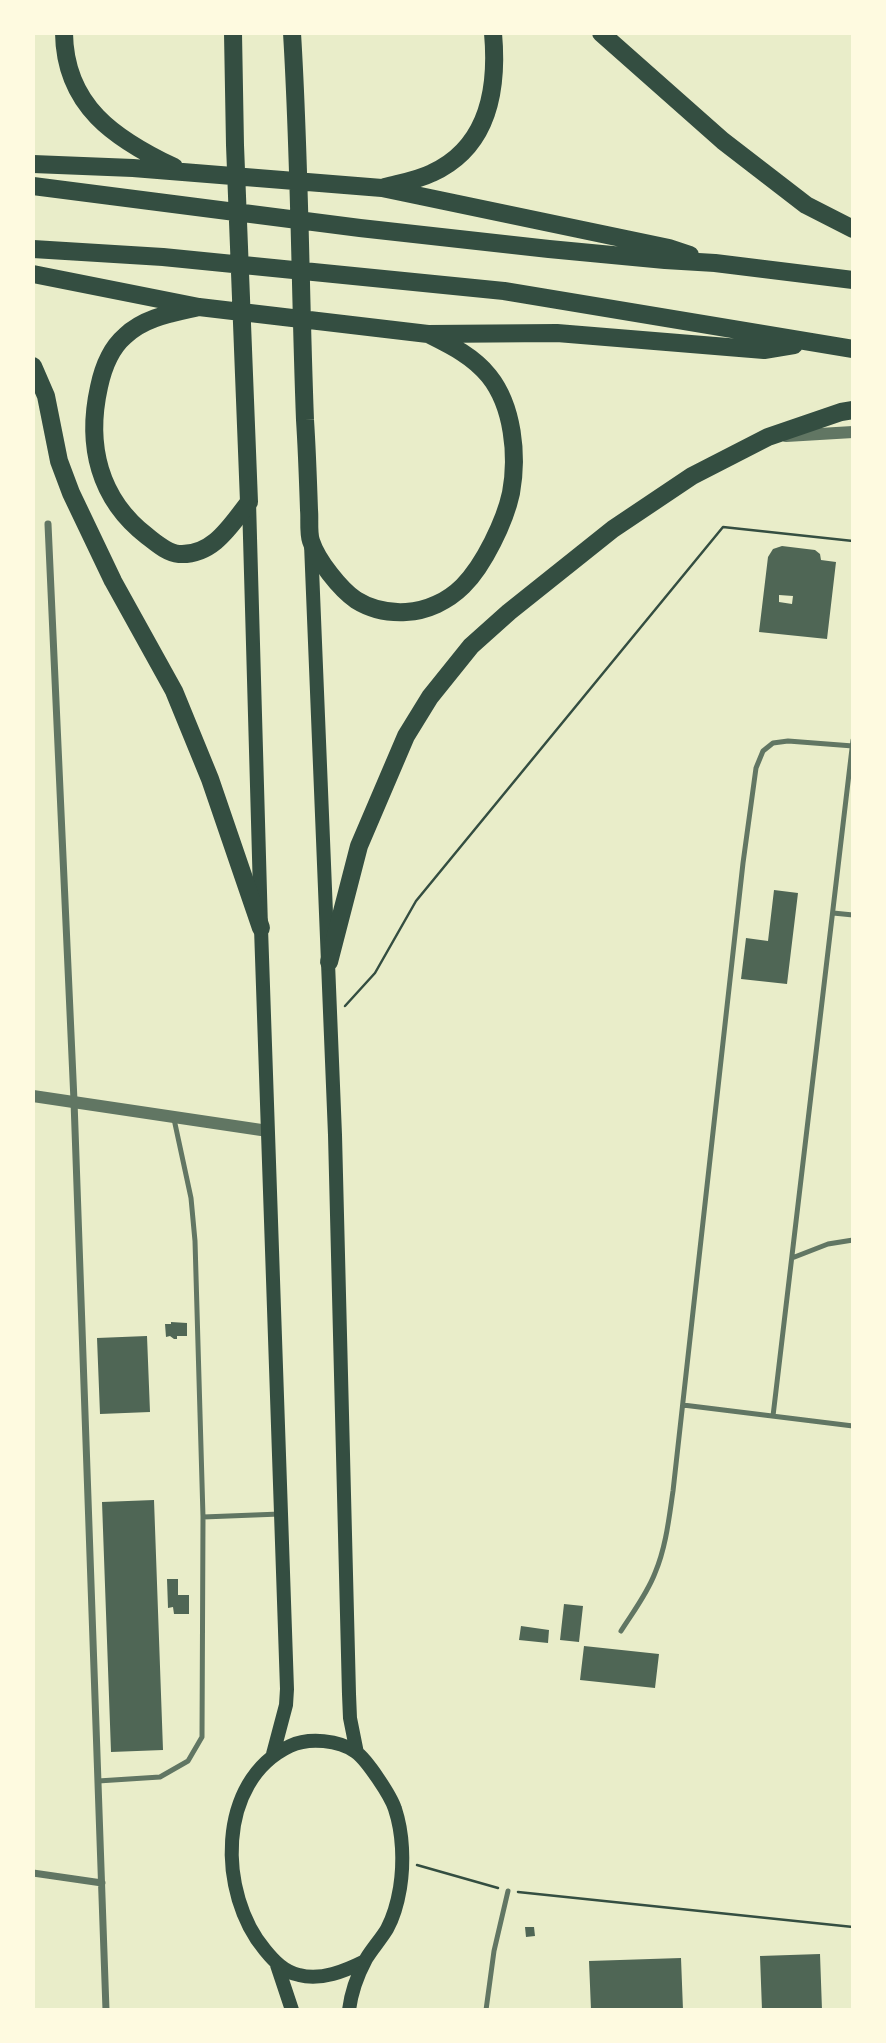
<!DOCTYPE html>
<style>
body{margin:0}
#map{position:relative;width:886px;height:2043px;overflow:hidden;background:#e9edc9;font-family:Raleway,sans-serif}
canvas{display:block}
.frame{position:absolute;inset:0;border:35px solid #fefae0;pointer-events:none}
</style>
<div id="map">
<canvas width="886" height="2043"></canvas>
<div class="frame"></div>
</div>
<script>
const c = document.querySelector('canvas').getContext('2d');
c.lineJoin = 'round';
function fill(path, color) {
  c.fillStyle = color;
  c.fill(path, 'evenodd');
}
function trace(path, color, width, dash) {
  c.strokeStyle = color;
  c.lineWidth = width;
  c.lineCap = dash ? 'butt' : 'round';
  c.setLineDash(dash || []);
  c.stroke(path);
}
const building = new Path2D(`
 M 782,546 L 815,550 L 820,554 L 821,560 L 836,562 L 827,639 L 759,632 L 768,557 L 773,549 ZM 779,595 L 793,596 L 792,604 L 779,602 Z
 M 774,890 L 798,893 L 787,984 L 741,979 L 746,938 L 768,941 Z
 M 171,1322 L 187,1323 L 187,1336 L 177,1336 L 177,1339 L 174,1339 L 170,1336 L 166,1337 L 165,1324 L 171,1324 Z
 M 147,1336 L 150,1412 L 100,1414 L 97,1338 Z
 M 154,1500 L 163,1750 L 111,1752 L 102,1502 Z
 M 167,1579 L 178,1579 L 178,1595 L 189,1595 L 189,1614 L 174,1614 L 173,1607 L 168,1608 Z
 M 564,1604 L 583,1606 L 579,1642 L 560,1640 Z
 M 521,1626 L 549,1630 L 548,1643 L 519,1640 Z
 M 584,1646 L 659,1654 L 655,1688 L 580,1680 Z
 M 525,1927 L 534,1927 L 535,1936 L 526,1937 Z
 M 820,1954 L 822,2010 L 762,2010 L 760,1956 Z
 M 681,1958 L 683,2010 L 591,2010 L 589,1961 Z`);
const path = new Path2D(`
 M 345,1006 L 375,973 L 416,901 L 723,527 L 853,541
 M 417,1865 L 498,1888
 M 518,1892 L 853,1927`);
const service = new Path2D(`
 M 833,913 L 853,915
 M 792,1258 L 828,1244 L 853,1240
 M 683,1405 L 853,1426
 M 773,1416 L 853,740
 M 203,1517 L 280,1514
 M 621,1631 C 633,1612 647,1594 655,1573 C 666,1547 669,1518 673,1491 L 743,863 L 756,768 L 763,751 L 773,743 L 788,741 L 853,746
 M 98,1781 L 160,1777 L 188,1761 L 202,1737 L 203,1517 L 195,1241 L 191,1198 L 174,1119
 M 486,2010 L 494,1951 L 508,1891`);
const minor = new Path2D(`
 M 48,524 L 74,1101 L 106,2010
 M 33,1873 L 102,1883`);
const tertiary = new Path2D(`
 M 786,436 L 853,432
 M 33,1096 L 268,1131`);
const secondary = new Path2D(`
 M 249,502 L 261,928 L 287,1689 L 286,1705 L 273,1754
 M 311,544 L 335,1135 L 349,1694 L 350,1718 L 357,1753
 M 277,1965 L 292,2010
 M 349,2010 C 351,1994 358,1974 366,1959 C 372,1949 381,1939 387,1929 C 393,1918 398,1900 400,1888 C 404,1863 403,1833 395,1809 C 391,1796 367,1760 356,1752 C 339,1740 309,1737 290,1746 C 216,1781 218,1894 265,1950 C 274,1961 284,1972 299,1975 C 321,1981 345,1971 365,1961`);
const trunk = new Path2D(`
 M 64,33 C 65,106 115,139 174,167
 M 292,33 C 300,162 300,291 305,420 C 307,450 308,480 309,510 C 310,519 308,532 311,541 C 317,560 340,589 356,600 C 372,610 388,613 406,612 C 427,611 448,601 463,586 C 484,565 505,521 511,493 C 518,455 513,406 489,376 C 473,356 450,345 428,334
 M 601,33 L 723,141 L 806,205 L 853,229
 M 33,164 L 133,168 L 382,188 L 669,248 L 690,255
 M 33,186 L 360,228 L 549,249 L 665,260 L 715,263 L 853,280
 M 385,187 C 400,183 418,180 432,173 C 489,147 498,88 493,33
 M 33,249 L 163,257 L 504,291 L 853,349
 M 33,274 L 199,307 L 428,334 L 557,333 L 764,350 L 794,345
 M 199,307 C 173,313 145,317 125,336 C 110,349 103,368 99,387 C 86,445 99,499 147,536 C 156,543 167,553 179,554 C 213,556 231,525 249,502 L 235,145 L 233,33
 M 33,366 L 46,396 L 59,461 L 71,493 L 113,581 L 174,691 L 210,779 L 261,928
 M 329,962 L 359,846 L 406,736 L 430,697 L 471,646 L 509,612 L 613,529 L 692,476 L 768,437 L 841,412 L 853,410`);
fill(building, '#4f6655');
trace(path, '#344e41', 2.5);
trace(service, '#617663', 5);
trace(minor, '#617663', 7);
trace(tertiary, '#617663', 12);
trace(secondary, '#344e41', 14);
trace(trunk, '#344e41', 18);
</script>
